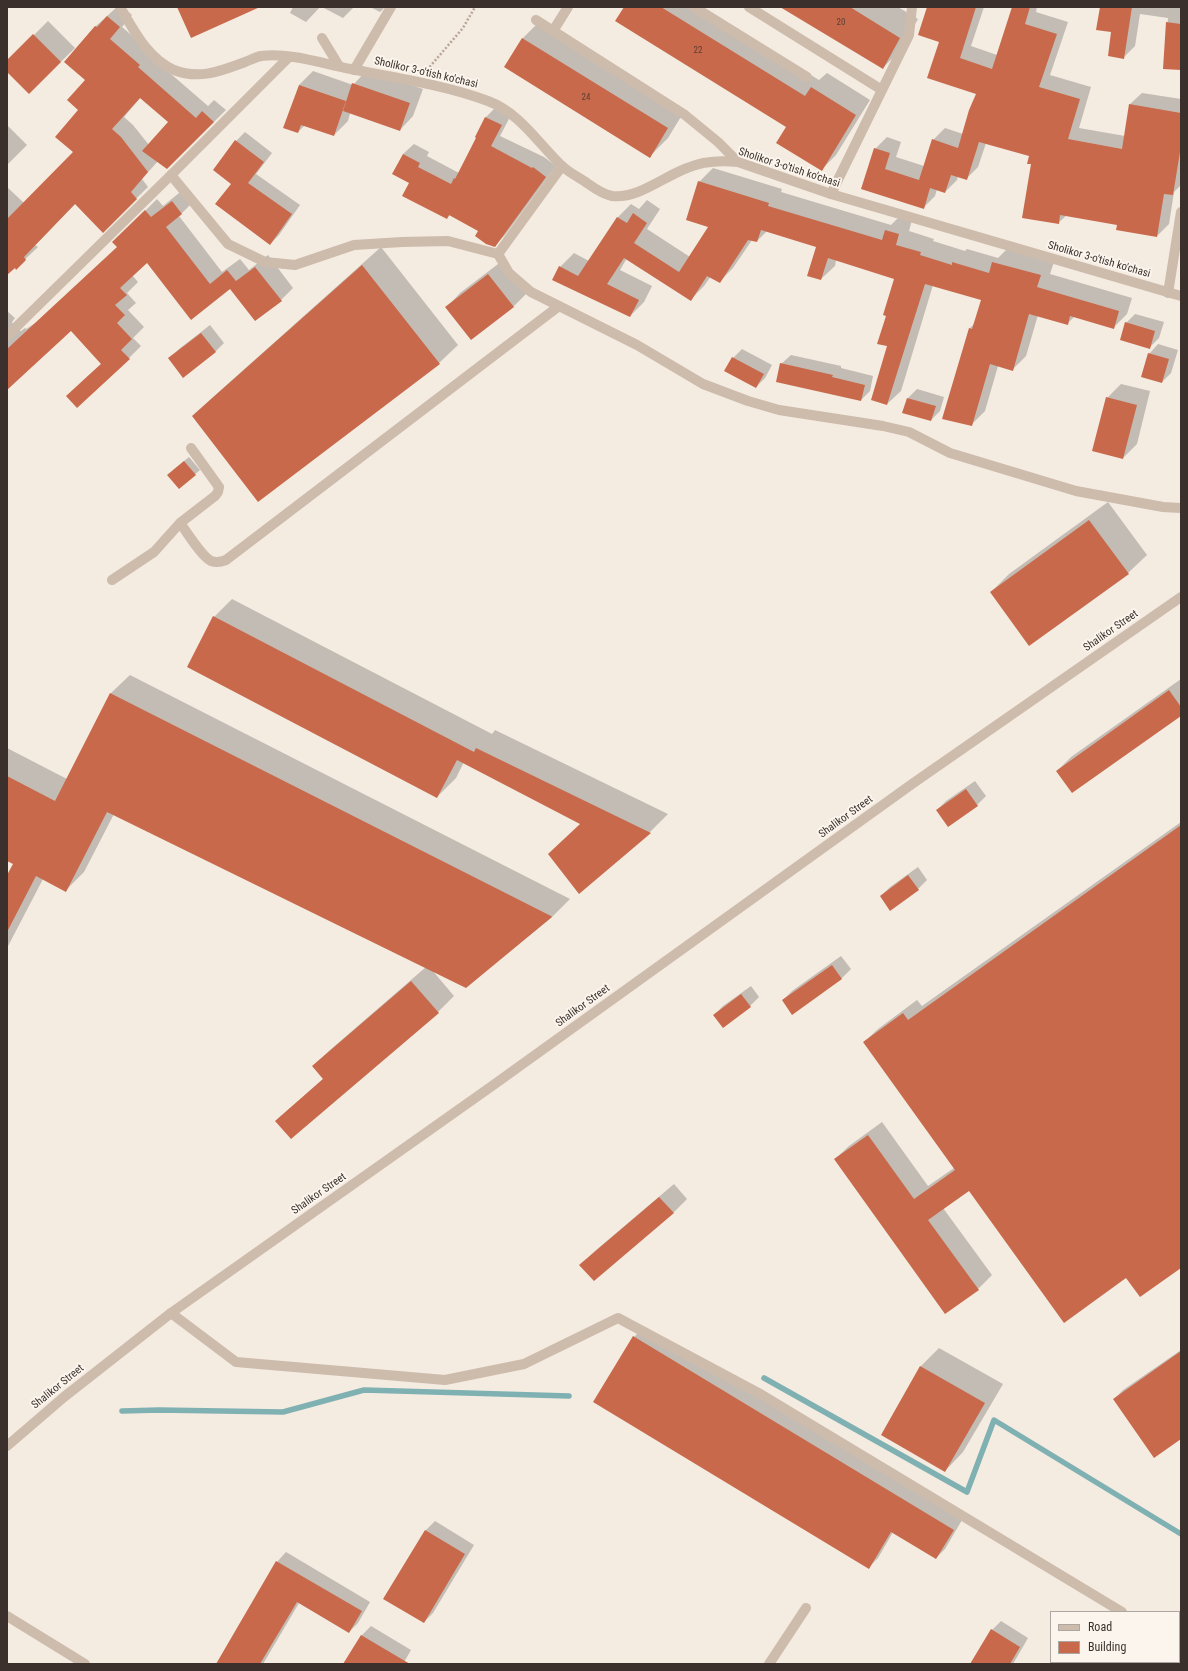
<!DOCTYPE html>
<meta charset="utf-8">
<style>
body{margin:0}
#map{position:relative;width:1188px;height:1671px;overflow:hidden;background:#f4ebe1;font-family:"Roboto Condensed",sans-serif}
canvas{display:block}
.frame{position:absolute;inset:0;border:8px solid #3b302b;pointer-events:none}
.legend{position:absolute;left:1050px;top:1611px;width:130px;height:52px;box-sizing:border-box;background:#fbf5ee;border:1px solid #aea6a0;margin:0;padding:5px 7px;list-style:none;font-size:12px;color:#3b302b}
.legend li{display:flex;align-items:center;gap:8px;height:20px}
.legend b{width:20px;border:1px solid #aea6a0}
</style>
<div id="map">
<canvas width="1188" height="1671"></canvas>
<div class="frame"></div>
<ul class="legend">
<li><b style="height:5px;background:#cdbbac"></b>Road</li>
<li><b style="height:11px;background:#c8694b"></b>Building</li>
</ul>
</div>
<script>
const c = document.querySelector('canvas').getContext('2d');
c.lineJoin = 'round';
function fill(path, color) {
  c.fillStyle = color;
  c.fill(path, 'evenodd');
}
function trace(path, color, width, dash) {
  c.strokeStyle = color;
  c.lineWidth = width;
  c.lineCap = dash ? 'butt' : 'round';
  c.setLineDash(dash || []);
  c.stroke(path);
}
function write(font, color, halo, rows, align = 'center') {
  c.font = font + ' "Roboto Condensed",sans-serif';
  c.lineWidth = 4;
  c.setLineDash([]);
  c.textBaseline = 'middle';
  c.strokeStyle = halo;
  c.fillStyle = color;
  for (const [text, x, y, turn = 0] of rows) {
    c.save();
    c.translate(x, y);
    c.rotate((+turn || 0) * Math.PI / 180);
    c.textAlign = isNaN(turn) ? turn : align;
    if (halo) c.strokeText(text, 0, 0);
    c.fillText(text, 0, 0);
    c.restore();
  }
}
const shadow = new Path2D(`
 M 117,7 L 123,7 L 132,15 L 122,27 L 151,52 L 149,55 L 208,106 L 214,100 L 226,110 L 167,168 L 158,161 L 142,179 L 148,187 L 103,231 L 76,203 L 35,245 L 38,247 L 16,268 L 15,267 L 7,274 L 7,187 L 24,203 L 74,152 L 80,110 L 86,80 L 65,62 L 96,26 ZM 141,97 L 169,122 L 149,145 L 133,125 L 124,117 Z
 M 293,7 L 320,7 L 306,22 L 290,13 Z
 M 322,7 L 354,7 L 343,18 Z
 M 370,7 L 385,7 L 380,12 Z
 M 625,7 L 700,7 L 819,80 L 827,73 L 870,100 L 836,155 L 821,170 L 788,127 Z
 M 782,7 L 898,7 L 918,19 L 901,49 L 883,68 Z
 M 928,7 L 984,7 L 971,46 L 997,55 L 1013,7 L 1037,7 L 1036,12 L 1068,22 L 1050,75 L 1091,87 L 1079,128 L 1125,136 L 1130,104 L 1142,93 L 1181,99 L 1181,185 L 1174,192 L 1169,224 L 1157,236 L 1118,224 L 1067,215 L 1058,223 L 1030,155 L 986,143 L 978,167 L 966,179 L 958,176 L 957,180 L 945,192 L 937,189 L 935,196 L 923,208 L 862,189 L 875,149 L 887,137 L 901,142 L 896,157 L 924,166 L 933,140 L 945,128 L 963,134 L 977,94 L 941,41 Z
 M 1101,7 L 1181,7 L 1181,69 L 1164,68 L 1168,18 L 1140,14 L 1135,46 L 1123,58 Z
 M 541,20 L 685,110 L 668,138 L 649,157 L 505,67 L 523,38 Z
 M 48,21 L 75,48 L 29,93 L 7,70 L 7,62 Z
 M 367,70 L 423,89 L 413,116 L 400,130 L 350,113 L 348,121 L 334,135 L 305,125 L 298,132 L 299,85 L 313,71 L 353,85 Z
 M 496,107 L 511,115 L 500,136 L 544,157 L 556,166 L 505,235 L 495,245 L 480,230 L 450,215 L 447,218 L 411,183 L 403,154 L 414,144 L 429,152 L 427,156 L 459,173 L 486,117 Z
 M 7,125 L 27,145 L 7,165 Z
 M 245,132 L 272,153 L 256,174 L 300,205 L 279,235 L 270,244 L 232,183 L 236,141 Z
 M 713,168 L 782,189 L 781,192 L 891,225 L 899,217 L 912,220 L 909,231 L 934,239 L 933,241 L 965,251 L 967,249 L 998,258 L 1007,249 L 1054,262 L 1050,274 L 1132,298 L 1127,314 L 1114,327 L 1075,316 L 1067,324 L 1038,315 L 1026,356 L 1012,370 L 998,366 L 985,411 L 971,425 L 944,418 L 970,328 L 975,323 L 982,299 L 933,285 L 901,391 L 887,404 L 888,346 L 887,315 L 896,278 L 836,260 L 835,266 L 821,279 L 817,246 L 767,231 L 757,241 L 752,240 L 733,268 L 719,282 L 711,276 L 704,286 L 690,300 L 627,258 L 620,270 L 652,286 L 644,302 L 630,316 L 560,267 L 574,253 L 589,261 L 618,217 L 631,204 L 639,209 L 647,200 L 660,209 L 647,229 L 690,257 L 709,227 L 699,182 Z
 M 184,189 L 194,201 L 179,216 L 222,272 L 240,259 L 249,270 L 268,255 L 293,288 L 281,300 L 231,288 L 191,318 L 147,261 L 132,275 L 138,282 L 127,293 L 136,303 L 128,310 L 144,327 L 133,338 L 141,346 L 129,358 L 79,384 L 102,363 L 71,330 L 7,389 L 7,311 L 15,318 L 12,322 L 15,329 L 21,331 L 25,328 L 26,329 L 37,322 L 118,247 L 114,242 L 157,199 L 163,206 Z
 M 381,247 L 458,345 L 439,363 L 258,501 L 193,416 L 212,398 Z
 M 502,261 L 527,293 L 513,307 L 447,307 L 460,293 Z
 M 1135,314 L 1164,322 L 1159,338 L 1150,347 L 1126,323 Z
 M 210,325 L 224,343 L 215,352 L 170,358 L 179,349 Z
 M 1158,344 L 1178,350 L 1171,373 L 1162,382 L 1149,354 Z
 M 742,349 L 772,365 L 765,378 L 756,387 L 733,358 Z
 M 791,355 L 841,366 L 841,368 L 873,376 L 870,391 L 861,400 L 781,364 Z
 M 1121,384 L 1150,391 L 1137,444 L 1123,458 L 1107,398 Z
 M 917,389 L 944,397 L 940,411 L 931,420 L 908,398 Z
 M 189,457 L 200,470 L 179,488 L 173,470 Z
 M 1108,502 L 1147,555 L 1128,573 L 991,592 L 1009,574 Z
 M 232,599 L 492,734 L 495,730 L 668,814 L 650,832 L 579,893 L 581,823 L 464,762 L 456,778 L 437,797 L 214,617 Z
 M 130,675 L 570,899 L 552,917 L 466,987 L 432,970 L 454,996 L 438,1012 L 276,1121 L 324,1078 L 313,1066 L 330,1050 L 426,967 L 114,814 L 84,872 L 66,890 L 43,879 L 7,948 L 7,878 L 14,863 L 7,860 L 7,748 L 67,779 L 111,693 Z
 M 1181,679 L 1181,715 L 1057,771 L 1071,757 Z
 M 975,781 L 986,796 L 977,805 L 937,810 L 946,801 Z
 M 1181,822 L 1181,1266 L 1126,1277 L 969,1189 L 943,1208 L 992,1275 L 978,1289 L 835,1159 L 849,1146 L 882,1122 L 928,1186 L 954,1168 L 864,1042 L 878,1029 L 917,1000 L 922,1006 Z
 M 918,867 L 927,880 L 918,889 L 881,896 L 890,887 Z
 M 841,956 L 851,969 L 842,978 L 792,1013 L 783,1000 L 792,991 Z
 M 751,986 L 759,997 L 750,1006 L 714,1015 L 723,1006 Z
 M 674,1184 L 687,1199 L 673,1213 L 581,1265 L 595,1251 Z
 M 643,1328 L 962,1520 L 945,1549 L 936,1558 L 893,1532 L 878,1558 L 869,1567 L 634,1337 Z
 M 939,1348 L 1003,1384 L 963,1452 L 945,1471 L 882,1435 L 921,1366 Z
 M 1181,1350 L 1181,1438 L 1114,1399 L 1123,1390 Z
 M 435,1521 L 474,1545 L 433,1613 L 424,1622 L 384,1598 L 426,1530 Z
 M 286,1552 L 370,1602 L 358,1623 L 349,1632 L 299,1603 L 263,1664 L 217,1664 L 277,1562 Z
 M 1001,1621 L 1028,1638 L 1013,1664 L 971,1664 L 992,1630 Z
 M 371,1626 L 411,1650 L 403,1664 L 345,1664 L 362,1635 Z`);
const stream = new Path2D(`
 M 764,1378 L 967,1492 L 994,1420 L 1181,1534
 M 122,1411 L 159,1410 L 283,1412 L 364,1390 L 569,1396`);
const building = new Path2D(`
 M 177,7 L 260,7 L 191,38 Z
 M 624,7 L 661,7 L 805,96 L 811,87 L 856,115 L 822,171 L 776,143 L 786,127 L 615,21 Z
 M 780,7 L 850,7 L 900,38 L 883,69 Z
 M 927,7 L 976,7 L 960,58 L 992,69 L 1012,7 L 1030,7 L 1025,24 L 1057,34 L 1039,87 L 1080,99 L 1068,139 L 1122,149 L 1129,104 L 1181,113 L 1181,146 L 1173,195 L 1164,194 L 1157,237 L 1116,230 L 1117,225 L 1060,215 L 1059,224 L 1022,218 L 1031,164 L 1027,164 L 1029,156 L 979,142 L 967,180 L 951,175 L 945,193 L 930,188 L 924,209 L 861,189 L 874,148 L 890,153 L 885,169 L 919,180 L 932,139 L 958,148 L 969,110 L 976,94 L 927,78 L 939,42 L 918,35 Z
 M 1100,7 L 1132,7 L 1124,59 L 1108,56 L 1111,32 L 1096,30 Z
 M 107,16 L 120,27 L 110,39 L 140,65 L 138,67 L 196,118 L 202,111 L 214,122 L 167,169 L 142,151 L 168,122 L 140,98 L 112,129 L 121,137 L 148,172 L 131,192 L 137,199 L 103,233 L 75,204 L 24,257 L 26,260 L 16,270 L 15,268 L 7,275 L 7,219 L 73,152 L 55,137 L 78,110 L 67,100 L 85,80 L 64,62 L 95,26 L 97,27 Z
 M 1166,22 L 1181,24 L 1181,70 L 1163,69 Z
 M 33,34 L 61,62 L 29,94 L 7,72 L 7,60 Z
 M 522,38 L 668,128 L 650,158 L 504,67 Z
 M 352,83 L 410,103 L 400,131 L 343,111 Z
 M 299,85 L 346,101 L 334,136 L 301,125 L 298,133 L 283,128 Z
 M 485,117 L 502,125 L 491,146 L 532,168 L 533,167 L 546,177 L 495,247 L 486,244 L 475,236 L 478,231 L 449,215 L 447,219 L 402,196 L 409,183 L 392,174 L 403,154 L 420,163 L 418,167 L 451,184 L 454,178 L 455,179 L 476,138 L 475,137 Z
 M 235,140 L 264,162 L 248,183 L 292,214 L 270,245 L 215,204 L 231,184 L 213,170 Z
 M 698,181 L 769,203 L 768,206 L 882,240 L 885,230 L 899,234 L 896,245 L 921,252 L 920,255 L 952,265 L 952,262 L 989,273 L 992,262 L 1041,275 L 1037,287 L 1119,311 L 1114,329 L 1070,316 L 1068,325 L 1029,314 L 1013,371 L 990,364 L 972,426 L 942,419 L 969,328 L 972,329 L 981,300 L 925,284 L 887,405 L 871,400 L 887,346 L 877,344 L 886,316 L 883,315 L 894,279 L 828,258 L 821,280 L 807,276 L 816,247 L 761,230 L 757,242 L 748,240 L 720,283 L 707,276 L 691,301 L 624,258 L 607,284 L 639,300 L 630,317 L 552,280 L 559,266 L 578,276 L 617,217 L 627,223 L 633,213 L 647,223 L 634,243 L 679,272 L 708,227 L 686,220 Z
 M 172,201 L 182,214 L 166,227 L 210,284 L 227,270 L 236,281 L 255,267 L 282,301 L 255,321 L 230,289 L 191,320 L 147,263 L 120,288 L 127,295 L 115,305 L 125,315 L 117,323 L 132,339 L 121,350 L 130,359 L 77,408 L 66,396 L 101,364 L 71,331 L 7,390 L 7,349 L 117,247 L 112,242 L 145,210 L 151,217 Z
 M 362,265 L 440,364 L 258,502 L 192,416 Z
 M 488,274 L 514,307 L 471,340 L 445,307 Z
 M 1125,322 L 1155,331 L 1150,349 L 1120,340 Z
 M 201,333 L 216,352 L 183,378 L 168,358 Z
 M 1148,353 L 1169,359 L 1162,383 L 1141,377 Z
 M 732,357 L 764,374 L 756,388 L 724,371 Z
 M 780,363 L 833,375 L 832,377 L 865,385 L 861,401 L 776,382 Z
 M 1106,397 L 1137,405 L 1123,459 L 1092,451 Z
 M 907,398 L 936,406 L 931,421 L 902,413 Z
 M 184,461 L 196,475 L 179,489 L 167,475 Z
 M 1089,520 L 1129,574 L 1029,646 L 990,592 Z
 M 213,616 L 474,752 L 476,748 L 651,833 L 579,894 L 548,854 L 580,824 L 457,760 L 437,798 L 187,667 Z
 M 1169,690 L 1181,707 L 1181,716 L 1072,793 L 1056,771 Z
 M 110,693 L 551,916 L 552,917 L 466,988 L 107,812 L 66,892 L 36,876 L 7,932 L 7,875 L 13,864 L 7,861 L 7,776 L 55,801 Z
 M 966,789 L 978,806 L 948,827 L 936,810 Z
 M 1181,825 L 1181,1268 L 1140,1297 L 1126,1278 L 1064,1323 L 969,1191 L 928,1220 L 979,1290 L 945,1314 L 834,1159 L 868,1135 L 914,1199 L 955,1170 L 863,1042 L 903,1013 L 908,1020 Z
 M 908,875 L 919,890 L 890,911 L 880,896 Z
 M 832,965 L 842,979 L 792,1015 L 782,1000 Z
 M 411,981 L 439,1013 L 291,1139 L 275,1121 L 323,1079 L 312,1066 Z
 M 741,994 L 751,1007 L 723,1028 L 713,1015 Z
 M 659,1197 L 674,1213 L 594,1281 L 579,1265 Z
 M 633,1336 L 954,1530 L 936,1559 L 891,1532 L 869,1569 L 593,1402 Z
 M 1181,1351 L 1181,1439 L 1154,1458 L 1113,1399 Z
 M 920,1366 L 985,1403 L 945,1472 L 881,1435 Z
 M 425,1530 L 465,1554 L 424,1623 L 383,1599 Z
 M 276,1561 L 362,1611 L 349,1633 L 297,1602 L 260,1664 L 216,1664 Z
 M 991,1629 L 1020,1647 L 1010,1664 L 970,1664 Z
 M 361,1635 L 410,1664 L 343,1664 Z`);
const path = new Path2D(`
 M 427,70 L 463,28 L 475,7`);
const service = new Path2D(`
 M 694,7 L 807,77
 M 749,7 L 882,90
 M 536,20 L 685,115 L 718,142 L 738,162
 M 553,31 L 568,7
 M 322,38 L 339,66
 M 354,70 L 391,7
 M 171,175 L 228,244 L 265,262 L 295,265 L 354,245 L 402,242 L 448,241 L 498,254 L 562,166
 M 831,194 L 909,35 L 912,7
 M 498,254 L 509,273 L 531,292 L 637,345 L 703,384 L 748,401 L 779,410 L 883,426 L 909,432 L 950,453 L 1076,491 L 1163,507 L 1181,508
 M 1168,293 L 1181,212
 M 191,448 L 219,487 L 218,492 L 215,496 L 180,523 C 187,532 201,556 211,561 C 217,563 221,562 226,560 L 559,306
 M 112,580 L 154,552 L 180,523
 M 171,1313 L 236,1362 L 445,1380 L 524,1364 L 618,1318 L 762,1395 L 1122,1612
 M 7,1616 L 85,1664
 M 1179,1646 L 1181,1648
 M 769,1664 L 806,1608`);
const minor = new Path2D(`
 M 120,7 C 134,30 147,58 174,70 C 199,80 221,71 245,62 C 250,60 256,57 261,56 C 289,52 324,64 351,69 C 397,78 444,85 488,101 C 520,113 537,142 561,165 C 568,172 578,177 587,183 C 594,188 602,194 612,196 C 638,199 663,177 687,168 C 703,161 720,160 738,162 L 831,194 L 1181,296
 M 7,336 L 171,175 L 289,57`);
const tertiary = new Path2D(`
 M 7,1446 L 64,1397 L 171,1313 L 492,1086 L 912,784 L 1181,597`);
const numberNames = [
 ["20",841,23],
 ["22",698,51],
 ["24",586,98]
];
const streetNames = [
 ["Sholikor 3-o'tish ko'chasi",426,73,13],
 ["Sholikor 3-o'tish ko'chasi",789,168,18],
 ["Sholikor 3-o'tish ko'chasi",1099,260,16],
 ["Shаlikor Street",1111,631,-35],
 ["Shаlikor Street",846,817,-36],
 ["Shаlikor Street",583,1006,-36],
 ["Shаlikor Street",319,1194,-35],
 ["Shаlikor Street",58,1387,-39]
];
fill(shadow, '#0003');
trace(stream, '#7fb0b2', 5.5);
fill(building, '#c8694b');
trace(path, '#b9a596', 2.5, [2, 2]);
trace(service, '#cdbbac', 10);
trace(minor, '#cdbbac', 10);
trace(tertiary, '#cdbbac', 10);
write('9px', '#5e3e33', null, numberNames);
write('11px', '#3b302b', '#fbf5ee', streetNames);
</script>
